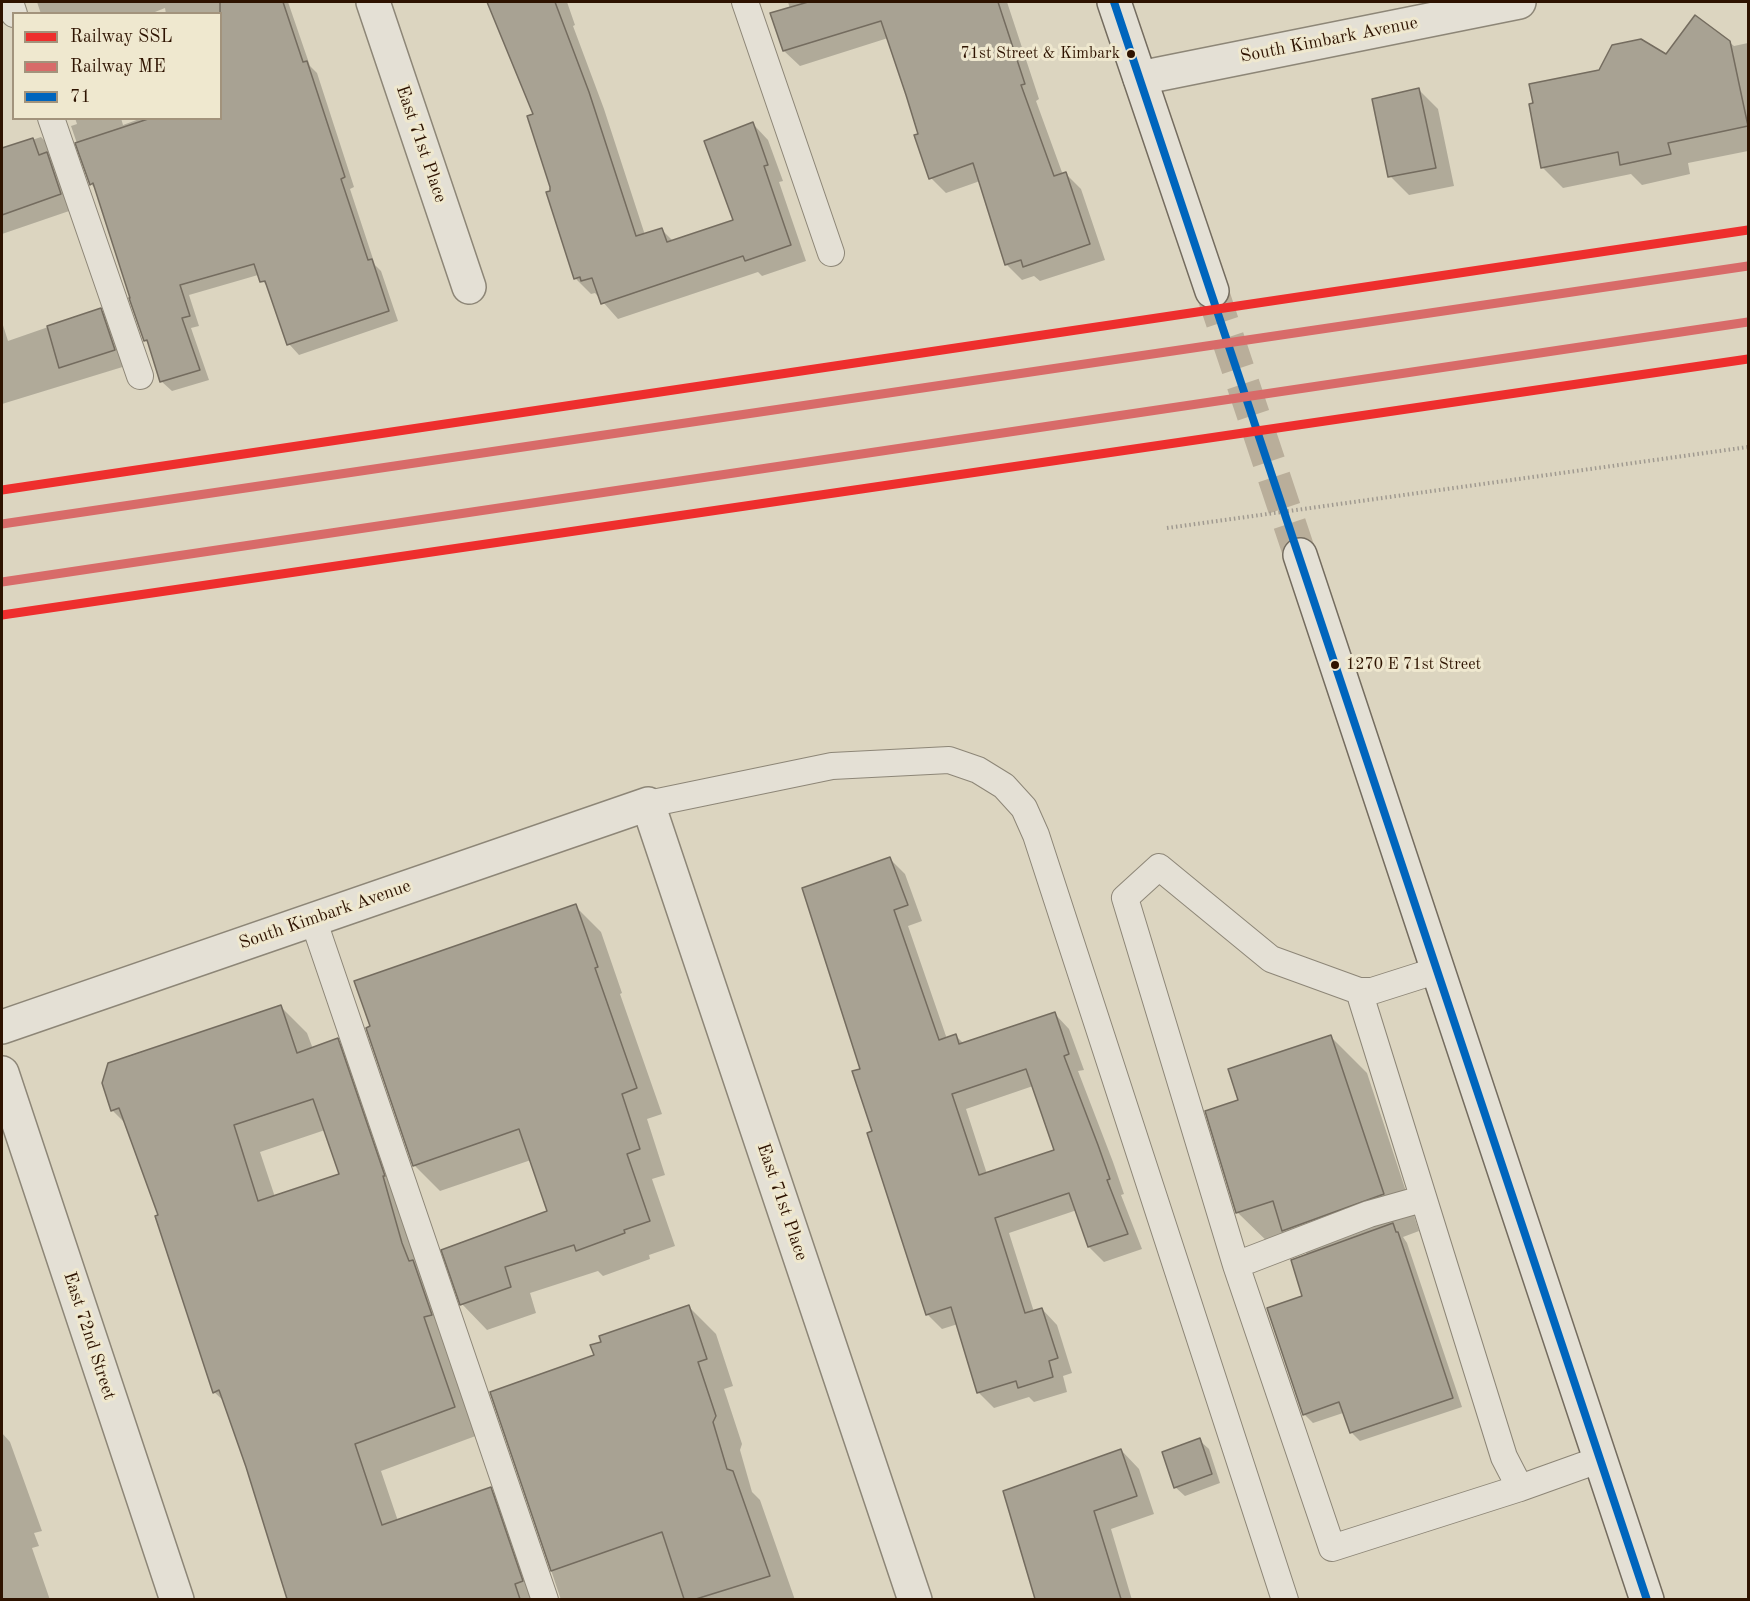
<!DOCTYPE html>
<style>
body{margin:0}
#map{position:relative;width:1750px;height:1601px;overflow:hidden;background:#dcd5c0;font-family:"Old Standard TT",serif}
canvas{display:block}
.frame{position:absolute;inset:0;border:3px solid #2e1300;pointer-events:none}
.legend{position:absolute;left:12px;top:12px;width:210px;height:108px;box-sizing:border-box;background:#efe8cf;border:2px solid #a2937c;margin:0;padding:8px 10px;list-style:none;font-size:18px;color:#2e1300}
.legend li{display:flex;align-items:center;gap:12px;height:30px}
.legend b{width:30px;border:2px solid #a2937c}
</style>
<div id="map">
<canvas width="1750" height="1601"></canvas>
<div class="frame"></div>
<ul class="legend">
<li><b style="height:8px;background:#ee2e2d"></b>Railway SSL</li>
<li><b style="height:8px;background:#d86b69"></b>Railway ME</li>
<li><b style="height:8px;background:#0065bd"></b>71</li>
</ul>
</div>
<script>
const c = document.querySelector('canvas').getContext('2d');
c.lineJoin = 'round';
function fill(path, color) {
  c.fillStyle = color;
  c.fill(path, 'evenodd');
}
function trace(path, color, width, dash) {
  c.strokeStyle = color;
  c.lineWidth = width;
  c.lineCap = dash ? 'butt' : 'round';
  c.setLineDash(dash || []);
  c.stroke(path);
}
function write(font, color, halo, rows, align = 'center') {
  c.font = font + ' "Old Standard TT",serif';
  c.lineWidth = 6;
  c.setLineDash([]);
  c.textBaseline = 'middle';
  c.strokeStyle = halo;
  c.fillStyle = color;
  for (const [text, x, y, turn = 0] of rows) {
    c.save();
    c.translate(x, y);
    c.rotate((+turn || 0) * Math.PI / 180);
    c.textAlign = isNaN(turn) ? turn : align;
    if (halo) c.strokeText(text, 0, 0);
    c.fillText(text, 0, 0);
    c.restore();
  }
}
const shadow = new Path2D(`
 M 37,2 L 288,2 L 310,66 L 317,73 L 354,187 L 350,189 L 375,265 L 381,271 L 398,321 L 299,355 L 289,344 L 270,290 L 258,275 L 189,295 L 199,326 L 191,328 L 209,380 L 172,391 L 161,381 L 151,346 L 145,340 L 97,190 L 91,184 L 71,126 L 77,124 L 75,118 L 121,118 L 123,125 L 142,118 L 220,118 L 220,14 L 166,14 L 165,8 L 150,14 L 41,14 Z
 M 489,2 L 567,2 L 575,25 L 573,26 L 604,109 L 645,235 L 661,229 L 673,241 L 735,221 L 753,124 L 768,140 L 783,181 L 779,182 L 806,261 L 762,276 L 758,272 L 618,319 L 595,293 L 591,294 L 575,278 L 552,192 L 535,115 Z
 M 788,2 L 1007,2 L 1039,99 L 1036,101 L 1063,175 L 1066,174 L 1081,189 L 1105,260 L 1040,281 L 1034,276 L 1022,280 L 1006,264 L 980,181 L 946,193 L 931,178 L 920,134 L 888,38 L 800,66 L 784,51 L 790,9 Z
 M 1729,42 L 1734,46 L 1748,43 L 1748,151 L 1688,163 L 1690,174 L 1642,185 L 1631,174 L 1563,188 L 1542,167 L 1666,56 Z
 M 1419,90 L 1438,109 L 1454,186 L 1409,195 L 1390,176 Z
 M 41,137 L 55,151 L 75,209 L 2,234 L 2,150 Z
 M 100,309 L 115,324 L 129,365 L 2,404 L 2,322 L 8,341 Z
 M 890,859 L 905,874 L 922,921 L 908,926 L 947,1039 L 956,1036 L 964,1044 L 1054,1013 L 1069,1029 L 1084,1070 L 1078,1071 L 1113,1162 L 1124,1194 L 1121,1195 L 1142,1249 L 1104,1262 L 1089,1247 L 1077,1210 L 1009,1233 L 1034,1312 L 1042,1309 L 1057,1325 L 1072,1373 L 1063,1376 L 1067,1392 L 1034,1402 L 1029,1397 L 994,1408 L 978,1392 L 958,1324 L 942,1329 L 927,1314 L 874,1132 L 862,1070 ZM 1033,1086 L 1056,1151 L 987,1174 L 966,1109 Z
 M 575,906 L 601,932 L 622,993 L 620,994 L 662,1114 L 647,1119 L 665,1175 L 652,1179 L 675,1246 L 649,1255 L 650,1259 L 603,1276 L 598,1271 L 530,1293 L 536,1313 L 487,1330 L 462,1304 L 549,1212 L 531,1160 L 440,1191 L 414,1165 Z
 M 280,1006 L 307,1033 L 313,1049 L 337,1040 L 364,1067 L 481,1434 L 381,1471 L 398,1521 L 490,1489 L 517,1516 L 546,1600 L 288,1600 L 248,1467 L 225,1402 L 214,1392 L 160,1216 L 126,1124 L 112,1110 ZM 325,1130 L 341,1175 L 275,1197 L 260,1152 Z
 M 1331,1037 L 1367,1073 L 1419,1231 L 1403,1237 L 1407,1243 L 1462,1407 L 1360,1441 L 1351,1432 L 1343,1413 L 1313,1423 L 1304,1414 L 1308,1255 L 1294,1242 L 1274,1248 L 1237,1212 L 1239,1101 Z
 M 689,1307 L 716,1334 L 733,1386 L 724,1389 L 742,1444 L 740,1450 L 752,1492 L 760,1500 L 795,1600 L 561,1600 L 492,1393 L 596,1356 Z
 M 2,1433 L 10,1442 L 42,1531 L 34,1533 L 39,1546 L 32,1548 L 50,1600 L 2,1600 Z
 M 1199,1440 L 1209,1449 L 1220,1483 L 1185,1496 L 1175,1487 Z
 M 1121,1450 L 1139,1469 L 1154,1514 L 1111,1529 L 1132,1600 L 1036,1600 L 1005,1492 Z`);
const building = new Path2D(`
 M 220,2 L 283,2 L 303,62 L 307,61 L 345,177 L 341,179 L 368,260 L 372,259 L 389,311 L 287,345 L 265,281 L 260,282 L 254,264 L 180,285 L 190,316 L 182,318 L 200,370 L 160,382 L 147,340 L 144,341 L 129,298 L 130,298 L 93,183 L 90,185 L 75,143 L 151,118 L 220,118 Z
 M 487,2 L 555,2 L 589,92 L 636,236 L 662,228 L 667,242 L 733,220 L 704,141 L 753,122 L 768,165 L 764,166 L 791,245 L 745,261 L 743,256 L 601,304 L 592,278 L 581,281 L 580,277 L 574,279 L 546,192 L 550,191 L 550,187 L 527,116 L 533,114 Z
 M 808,2 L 998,2 L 1025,84 L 1021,85 L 1054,176 L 1066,172 L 1090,244 L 1023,267 L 1021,260 L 1005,265 L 973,163 L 929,179 L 914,135 L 918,134 L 906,95 L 881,21 L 783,51 L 770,13 Z
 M 1695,15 L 1730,41 L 1748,126 L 1668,143 L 1671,154 L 1620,165 L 1618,152 L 1541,168 L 1529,104 L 1533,103 L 1529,84 L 1599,70 L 1612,45 L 1641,39 L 1666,54 Z
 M 1419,88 L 1436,168 L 1388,177 L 1372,99 Z
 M 33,138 L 39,155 L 47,152 L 61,194 L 2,215 L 2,148 Z
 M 101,308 L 115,350 L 59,368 L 47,326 Z
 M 890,857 L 908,905 L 894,910 L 939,1040 L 956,1034 L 959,1044 L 1055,1012 L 1069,1054 L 1064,1056 L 1098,1145 L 1110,1179 L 1107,1180 L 1128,1234 L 1088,1247 L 1069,1193 L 995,1218 L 1025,1313 L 1042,1308 L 1058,1358 L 1049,1361 L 1053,1377 L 1018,1388 L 1016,1381 L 977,1393 L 951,1307 L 926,1315 L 867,1133 L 872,1131 L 852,1071 L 860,1069 L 802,888 ZM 1026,1069 L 1054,1150 L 979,1175 L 952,1094 Z
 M 576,904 L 598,967 L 595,968 L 637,1088 L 622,1094 L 640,1149 L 627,1154 L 650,1221 L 624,1230 L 625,1233 L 576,1251 L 574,1245 L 505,1267 L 511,1287 L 460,1305 L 441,1250 L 547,1211 L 519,1129 L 413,1166 L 366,1028 L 370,1026 L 354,981 Z
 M 281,1005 L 297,1053 L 338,1038 L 385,1176 L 383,1176 L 402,1243 L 409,1261 L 413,1260 L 432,1315 L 424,1317 L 455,1407 L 355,1444 L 382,1525 L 491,1487 L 523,1581 L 515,1584 L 520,1599 L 287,1599 L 246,1467 L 219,1390 L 213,1393 L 155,1216 L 158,1215 L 119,1108 L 111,1111 L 102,1083 L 108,1063 ZM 313,1099 L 339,1174 L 258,1201 L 234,1125 Z
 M 1331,1035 L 1384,1194 L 1282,1231 L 1273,1201 L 1236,1213 L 1205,1111 L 1238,1100 L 1228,1069 Z
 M 1393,1223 L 1396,1232 L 1398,1232 L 1453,1398 L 1350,1433 L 1339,1402 L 1303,1415 L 1267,1308 L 1302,1296 L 1291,1260 Z
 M 689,1305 L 707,1359 L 698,1362 L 716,1416 L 713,1422 L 727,1469 L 733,1471 L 770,1576 L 696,1599 L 684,1599 L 662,1532 L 551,1571 L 490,1392 L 594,1355 L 590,1345 L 601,1342 L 599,1336 Z
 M 1200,1438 L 1212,1474 L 1174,1488 L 1162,1452 Z
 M 1121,1449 L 1137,1496 L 1094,1511 L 1121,1599 L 1035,1599 L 1003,1491 Z`);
const secondaryTunnel = new Path2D(`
 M 1212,291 L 1300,555`);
const path = new Path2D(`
 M 1167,528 L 1748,447`);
const service = new Path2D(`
 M 10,2 L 14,14
 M 745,2 L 831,253
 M 51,118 L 140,376
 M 648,804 L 832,766 L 949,760 L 978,770 L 1004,786 L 1024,808 L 1036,835 L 1285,1600
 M 313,919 L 545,1600
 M 1359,991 L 1504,1457 L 1520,1488 L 1601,1459
 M 1422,1199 L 1369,1214 L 1236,1265 L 1332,1548 L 1520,1488
 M 1236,1265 L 1125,898 L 1159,867 L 1271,959 L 1359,991 L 1372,991 L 1438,970`);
const minor = new Path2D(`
 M 373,2 L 469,287
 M 1140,78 L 1519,2
 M 2,1027 L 648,804 L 915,1600
 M 2,1073 L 177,1600`);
const secondary = new Path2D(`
 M 1114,2 L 1212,291
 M 1300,555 L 1647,1600`);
const bus1 = new Path2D(`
 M 1114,2 L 1647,1600`);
const rail1 = new Path2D(`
 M 2,490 L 1748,230
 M 2,615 L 1748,359`);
const rail2 = new Path2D(`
 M 2,524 L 1748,266
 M 2,582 L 1748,322`);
const markers = [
 [1131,54,5,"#2e1300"],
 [1335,665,5,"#2e1300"]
];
const busNames = [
 ["71st Street & Kimbark",1120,54],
 ["1270 E 71st Street",1346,665,"left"]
];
const streetNames = [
 ["South Kimbark Avenue",1329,40,-11],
 ["East 71st Place",421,144,71],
 ["South Kimbark Avenue",325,915,-19],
 ["East 71st Place",782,1202,71],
 ["East 72nd Street",89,1336,72]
];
fill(shadow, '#0003');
fill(building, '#a8a293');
trace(building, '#746c5f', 1.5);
trace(secondaryTunnel, '#b9ae9a', 33, [33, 16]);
trace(service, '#8d8677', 28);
trace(minor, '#8d8677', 36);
trace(secondary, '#746c5f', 36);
trace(path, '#a09a90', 4, [1.5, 3]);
trace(service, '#e4e0d5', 26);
trace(minor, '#e4e0d5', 33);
trace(secondary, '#e4e0d5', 33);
trace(bus1, '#0065bd', 8);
trace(rail1, '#ee2e2d', 9);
trace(rail2, '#d86b69', 9);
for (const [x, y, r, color] of markers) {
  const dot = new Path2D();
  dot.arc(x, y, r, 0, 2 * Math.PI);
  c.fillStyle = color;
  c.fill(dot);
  trace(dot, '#efe8cf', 2);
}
write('16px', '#2e1300', '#efe8cf', busNames, 'right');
write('18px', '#2e1300', '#efe8cf', streetNames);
</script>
